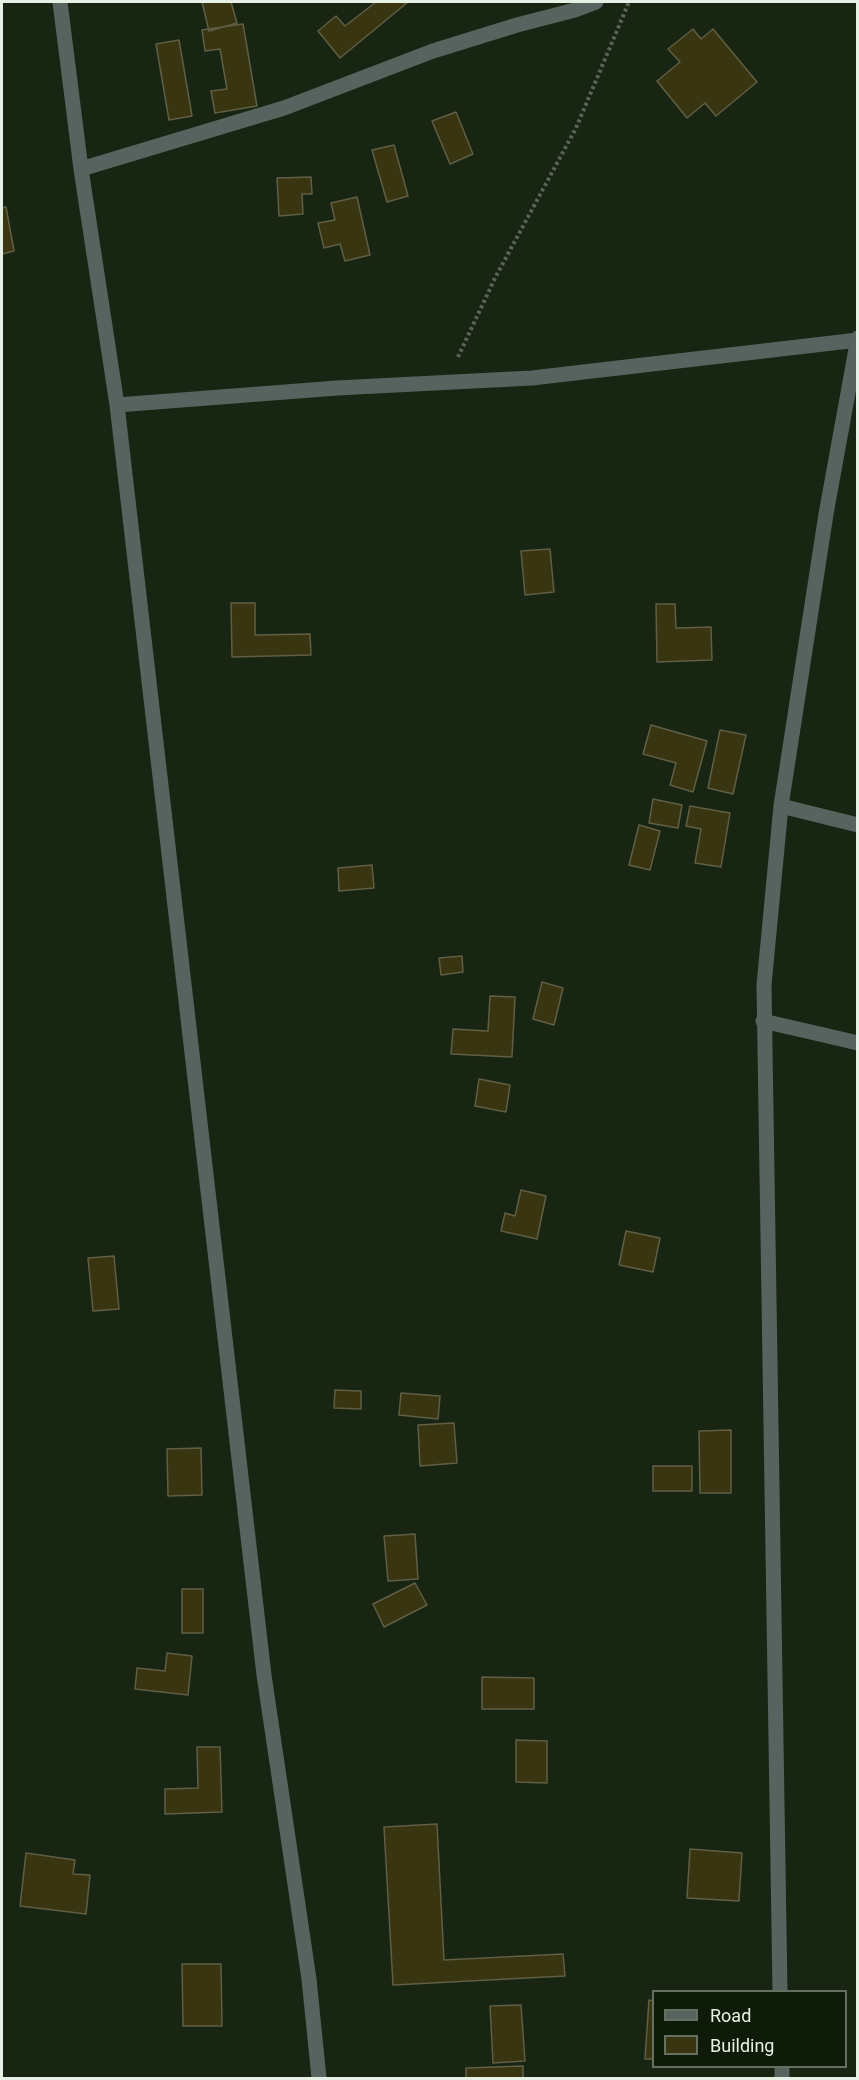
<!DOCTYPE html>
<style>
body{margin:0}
#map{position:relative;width:859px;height:2080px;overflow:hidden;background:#182512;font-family:Roboto,sans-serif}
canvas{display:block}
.frame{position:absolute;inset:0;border:3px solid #e7f0e4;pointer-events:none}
.legend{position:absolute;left:652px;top:1990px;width:195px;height:78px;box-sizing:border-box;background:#0f1b09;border:2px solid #657061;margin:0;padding:8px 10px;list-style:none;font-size:18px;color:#e7f0e4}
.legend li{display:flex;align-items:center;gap:12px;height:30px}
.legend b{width:30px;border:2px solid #657061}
</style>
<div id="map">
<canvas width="859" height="2080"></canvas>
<div class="frame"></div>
<ul class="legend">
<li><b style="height:8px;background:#57635e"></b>Road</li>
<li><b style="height:16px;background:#383510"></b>Building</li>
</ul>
</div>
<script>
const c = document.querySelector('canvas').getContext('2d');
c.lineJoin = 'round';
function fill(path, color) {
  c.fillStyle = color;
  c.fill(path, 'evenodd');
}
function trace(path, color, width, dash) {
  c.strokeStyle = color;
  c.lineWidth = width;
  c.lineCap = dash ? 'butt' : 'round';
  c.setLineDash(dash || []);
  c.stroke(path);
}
const building = new Path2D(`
 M 202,2 L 231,2 L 237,23 L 209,31 Z
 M 376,2 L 408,2 L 340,58 L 318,31 L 336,16 L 345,26 Z
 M 243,24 L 257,106 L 215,113 L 211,91 L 227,89 L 220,49 L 205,51 L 202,30 Z
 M 693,29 L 701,39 L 713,29 L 757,82 L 716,116 L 705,103 L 687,118 L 657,81 L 680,62 L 668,49 Z
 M 179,40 L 192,116 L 169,120 L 156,44 Z
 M 456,112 L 473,154 L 450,164 L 432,121 Z
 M 394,145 L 408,196 L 387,202 L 372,150 Z
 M 311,177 L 312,194 L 302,194 L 303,214 L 279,216 L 277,178 Z
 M 357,197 L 370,255 L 345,261 L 340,244 L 324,248 L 318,223 L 335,220 L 331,203 Z
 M 6,207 L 14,251 L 2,254 L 2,208 Z
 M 550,549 L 554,592 L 525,595 L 521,551 Z
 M 231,603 L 255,603 L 255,635 L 310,634 L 311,655 L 232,657 Z
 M 656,604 L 675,604 L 676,628 L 711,627 L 712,660 L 657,662 Z
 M 651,725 L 707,741 L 693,792 L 670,785 L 676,763 L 643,754 Z
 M 720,730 L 746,735 L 733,794 L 708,788 Z
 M 653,799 L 682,805 L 678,828 L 649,823 Z
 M 690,806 L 730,813 L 721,867 L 695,863 L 701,829 L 686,826 Z
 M 639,825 L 660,831 L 650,870 L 629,865 Z
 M 372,865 L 374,888 L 339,891 L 338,868 Z
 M 462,956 L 463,972 L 441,975 L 439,958 Z
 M 542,982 L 563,988 L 554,1025 L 533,1019 Z
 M 490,996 L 515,997 L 512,1057 L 451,1054 L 453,1029 L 488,1031 Z
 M 479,1079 L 510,1085 L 506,1112 L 475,1106 Z
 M 521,1190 L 546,1196 L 537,1239 L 501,1231 L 505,1213 L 515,1216 Z
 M 626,1231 L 660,1238 L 653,1272 L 619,1265 Z
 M 114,1256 L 119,1309 L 93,1311 L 88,1258 Z
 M 335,1390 L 361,1391 L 361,1409 L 334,1408 Z
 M 401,1393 L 440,1396 L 438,1419 L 399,1415 Z
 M 454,1423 L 457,1463 L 420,1466 L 418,1425 Z
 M 731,1430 L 731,1493 L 700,1493 L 699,1431 Z
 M 201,1448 L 202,1495 L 168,1496 L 167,1449 Z
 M 653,1466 L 692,1466 L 692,1491 L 653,1491 Z
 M 415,1534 L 418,1579 L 388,1581 L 384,1536 Z
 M 415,1583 L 427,1605 L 384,1627 L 373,1604 Z
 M 182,1589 L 203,1589 L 203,1633 L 182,1633 Z
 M 167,1653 L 192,1656 L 188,1695 L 135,1689 L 137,1668 L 165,1671 Z
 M 482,1677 L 534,1678 L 534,1709 L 482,1709 Z
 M 516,1740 L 547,1741 L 547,1783 L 516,1782 Z
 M 197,1747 L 220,1747 L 222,1812 L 165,1814 L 165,1789 L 198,1788 Z
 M 437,1824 L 444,1960 L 563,1954 L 565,1976 L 393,1985 L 384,1827 Z
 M 690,1849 L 742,1853 L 739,1901 L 687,1898 Z
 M 26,1853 L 75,1860 L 73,1874 L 90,1875 L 86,1914 L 20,1906 Z
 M 182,1964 L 221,1964 L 222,2026 L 183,2026 Z
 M 649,2000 L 654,2001 L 654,2059 L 645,2059 Z
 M 521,2005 L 525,2061 L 493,2063 L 490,2006 Z
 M 523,2066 L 523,2078 L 466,2078 L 466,2068 Z`);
const path = new Path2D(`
 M 458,357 L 495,278 L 576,128 L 629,2`);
const minor = new Path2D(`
 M 60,2 L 81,169 L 117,405 L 264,1675 L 309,1979 L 319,2078
 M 81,169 L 284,108 L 433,51 L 517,25 L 575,10 L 596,2
 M 117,405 L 337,388 L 532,378 L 858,340
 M 781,806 L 858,825
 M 763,1021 L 858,1043
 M 780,1992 L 764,985 L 781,806 L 826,514 L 858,338
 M 782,2066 L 782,2078`);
fill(building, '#383510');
trace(building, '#605f45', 1.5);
trace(path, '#5a6655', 4, [3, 3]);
trace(minor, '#57635e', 15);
</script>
